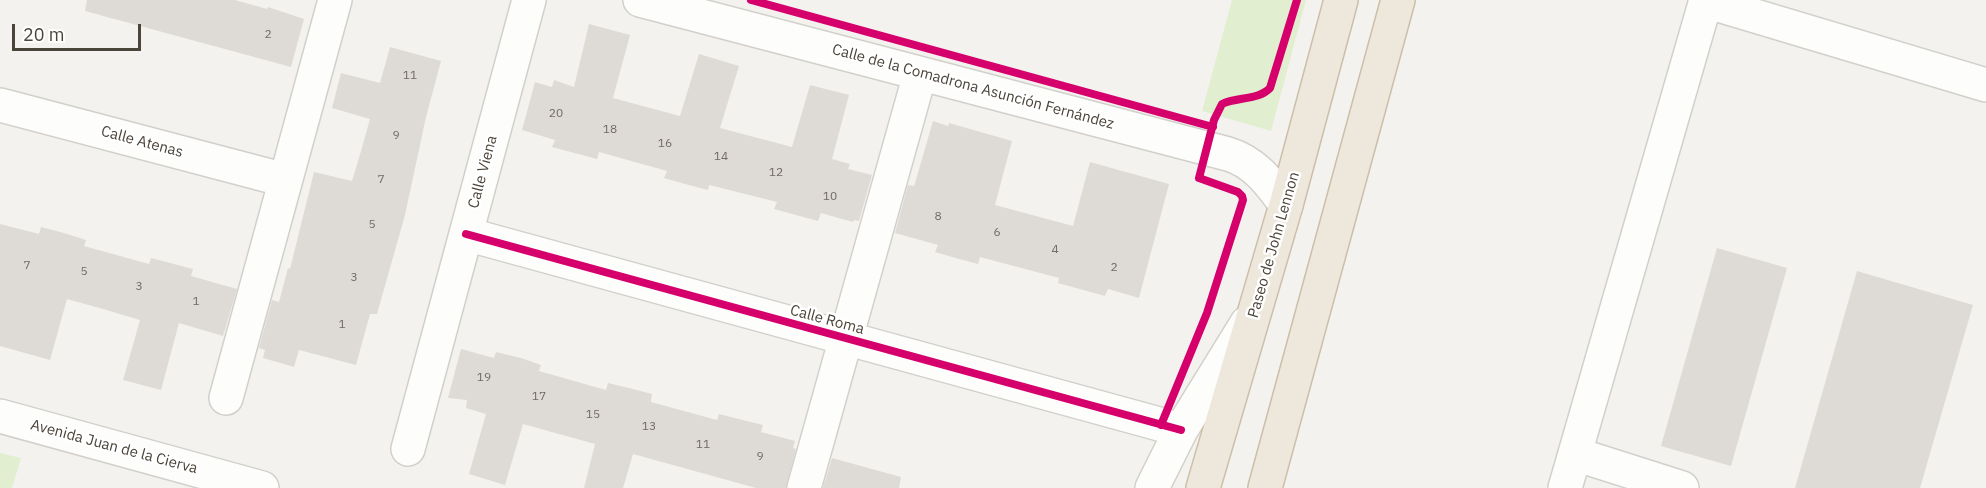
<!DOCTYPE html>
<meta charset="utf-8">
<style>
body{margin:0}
#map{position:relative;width:1986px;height:488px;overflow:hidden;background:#f4f2ee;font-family:"IBM Plex Sans",sans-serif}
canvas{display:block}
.scale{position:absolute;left:12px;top:24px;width:129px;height:27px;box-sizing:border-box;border:3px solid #4b4439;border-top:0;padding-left:8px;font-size:18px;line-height:21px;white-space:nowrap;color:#4b4439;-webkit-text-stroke:4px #fff;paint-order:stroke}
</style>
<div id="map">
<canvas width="1986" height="488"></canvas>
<div class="scale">20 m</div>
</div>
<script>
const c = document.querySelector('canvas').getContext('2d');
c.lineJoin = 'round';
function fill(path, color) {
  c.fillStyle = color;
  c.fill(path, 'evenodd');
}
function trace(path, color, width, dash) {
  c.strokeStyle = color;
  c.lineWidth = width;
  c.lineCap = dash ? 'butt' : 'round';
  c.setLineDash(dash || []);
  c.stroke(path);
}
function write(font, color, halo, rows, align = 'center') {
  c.font = font + ' "IBM Plex Sans",sans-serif';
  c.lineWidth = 5;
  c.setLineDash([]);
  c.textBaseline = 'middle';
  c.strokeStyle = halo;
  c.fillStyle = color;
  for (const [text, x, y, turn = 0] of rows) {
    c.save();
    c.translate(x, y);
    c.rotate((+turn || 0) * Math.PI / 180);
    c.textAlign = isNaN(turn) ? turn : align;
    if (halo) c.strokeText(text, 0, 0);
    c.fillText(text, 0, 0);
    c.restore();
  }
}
const green = new Path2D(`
 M 1232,0 L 1306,0 L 1271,131 L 1202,111 Z
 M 0,453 L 21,458 L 12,488 L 0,488 Z`);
const building = new Path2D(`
 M 87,0 L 235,0 L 267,9 L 268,7 L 304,19 L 291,67 L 85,11 Z
 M 589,24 L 630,35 L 613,98 L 680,116 L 699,54 L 739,66 L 720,128 L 792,147 L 810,85 L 849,95 L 832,159 L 850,164 L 848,169 L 872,175 L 859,221 L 854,220 L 853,222 L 821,213 L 818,221 L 774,209 L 777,202 L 709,185 L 708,190 L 685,184 L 664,178 L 667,171 L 599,152 L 597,159 L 552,147 L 555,140 L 522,130 L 535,82 L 552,87 L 554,80 L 574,87 Z
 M 390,47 L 441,61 L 426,117 L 405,215 L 377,314 L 370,314 L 356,365 L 299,350 L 294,367 L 263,358 L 265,350 L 259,348 L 272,300 L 279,302 L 288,268 L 290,269 L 314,172 L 352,181 L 361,151 L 370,119 L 332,108 L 341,73 L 380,83 Z
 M 933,121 L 948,126 L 949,123 L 1012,141 L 995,205 L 1073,226 L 1090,162 L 1169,184 L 1139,298 L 1108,289 L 1105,296 L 1058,283 L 1059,278 L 980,257 L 978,264 L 959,259 L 935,252 L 938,245 L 895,233 L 908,185 L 914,186 L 915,183 Z
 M 0,224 L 39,234 L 41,227 L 64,233 L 86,240 L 84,246 L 149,264 L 151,258 L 193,269 L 191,276 L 237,289 L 223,336 L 179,323 L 161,390 L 123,380 L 140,320 L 103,309 L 67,299 L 50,360 L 0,346 Z
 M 1717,248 L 1787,268 L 1731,466 L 1661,446 Z
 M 1857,271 L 1973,305 L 1920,488 L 1795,488 Z
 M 461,349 L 494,358 L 496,352 L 521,358 L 541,365 L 539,371 L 606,390 L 608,383 L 629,388 L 652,394 L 651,402 L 717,420 L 719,414 L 763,425 L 761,432 L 795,441 L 793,448 L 796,449 L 786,488 L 756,488 L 633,454 L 623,488 L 584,488 L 595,444 L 523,424 L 505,485 L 469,474 L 486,414 L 466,408 L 467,400 L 448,398 Z
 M 832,458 L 901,477 L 899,488 L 823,488 Z`);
const minor = new Path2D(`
 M 640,0 L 1228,154 C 1255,162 1270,183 1286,205
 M 1705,1 L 1986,85
 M 0,105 L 285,180
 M 466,234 L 1181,430
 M 226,398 L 335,0
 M 0,416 L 262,488
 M 408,449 L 529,0
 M 1575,454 L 1682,488
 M 804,488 L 920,74
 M 1152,488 L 1181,430 L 1247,323
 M 1565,488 L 1706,0`);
const highway = new Path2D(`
 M 1203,488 L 1286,205 L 1341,0
 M 1265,488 L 1398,0`);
const cycleway = new Path2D(`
 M 751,0 L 1213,127
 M 466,234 L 1181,430
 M 1161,425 L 1207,313 L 1243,200 L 1242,196 L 1238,192 L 1199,178 L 1214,120 L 1222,104 C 1237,97 1259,100 1270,88 L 1297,0`);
const numberNames = [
 ["2",268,35],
 ["11",410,76],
 ["20",556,114],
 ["18",610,130],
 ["9",396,136],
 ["16",665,144],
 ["14",721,157],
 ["12",776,173],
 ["7",381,180],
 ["10",830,197],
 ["8",938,217],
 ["5",372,225],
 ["6",997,233],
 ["4",1055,250],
 ["7",27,266],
 ["2",1114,268],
 ["5",84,272],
 ["3",354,278],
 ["3",139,287],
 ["1",196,302],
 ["1",342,325],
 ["19",484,378],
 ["17",539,397],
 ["15",593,415],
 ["13",649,427],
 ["11",703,445],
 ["9",760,457]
];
const streetNames = [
 ["Calle de la Comadrona Asunción Fernández",973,87,15],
 ["Calle Atenas",142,142,15],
 ["Calle Viena",483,172,-75],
 ["Paseo de John Lennon",1274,245,-74],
 ["Calle Roma",827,320,15],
 ["Avenida Juan de la Cierva",114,447,15]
];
fill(green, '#e1eecf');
fill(building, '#dedbd6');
trace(minor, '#d2d0cb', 36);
trace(highway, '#ccbfa9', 36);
trace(minor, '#fdfdfc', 33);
trace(highway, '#ede8db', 33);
trace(cycleway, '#d6006c', 8);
write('12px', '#706a61', null, numberNames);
write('15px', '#4b4439', '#fff', streetNames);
</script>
